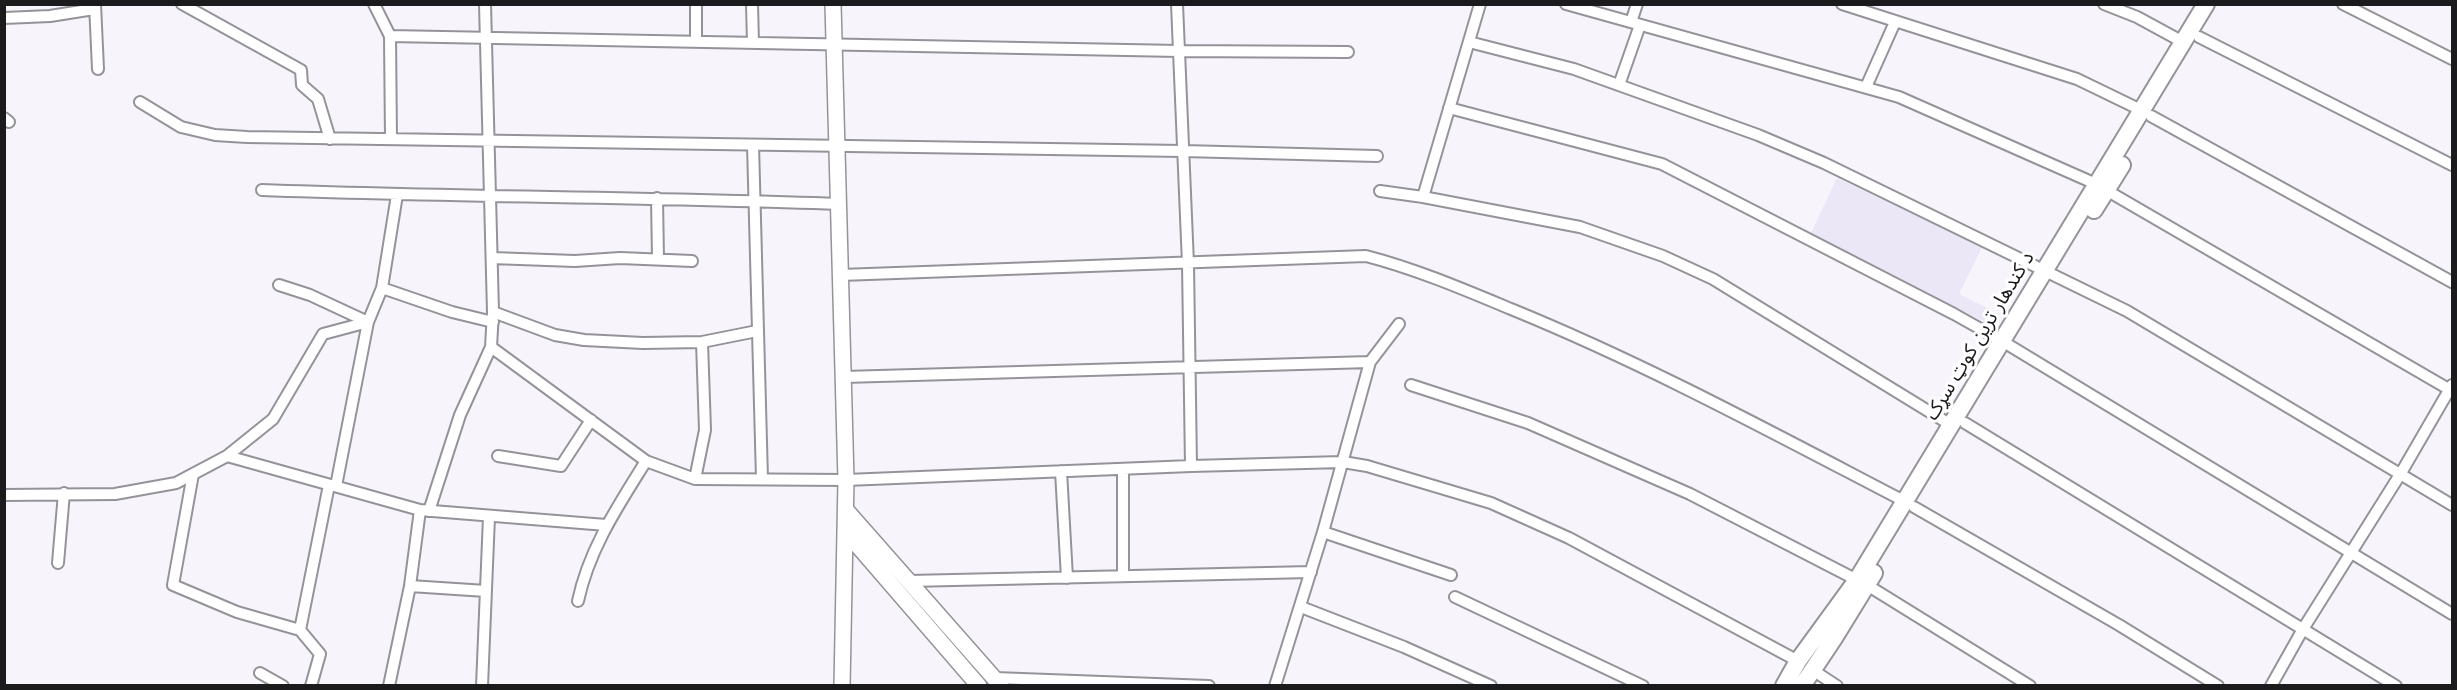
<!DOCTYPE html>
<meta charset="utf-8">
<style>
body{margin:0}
#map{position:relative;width:2457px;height:690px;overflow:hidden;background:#f7f4fc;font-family:"Open Sans",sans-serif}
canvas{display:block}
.frame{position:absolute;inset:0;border:6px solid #1b1a1d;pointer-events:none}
</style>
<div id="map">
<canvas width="2457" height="690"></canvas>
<div class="frame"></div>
</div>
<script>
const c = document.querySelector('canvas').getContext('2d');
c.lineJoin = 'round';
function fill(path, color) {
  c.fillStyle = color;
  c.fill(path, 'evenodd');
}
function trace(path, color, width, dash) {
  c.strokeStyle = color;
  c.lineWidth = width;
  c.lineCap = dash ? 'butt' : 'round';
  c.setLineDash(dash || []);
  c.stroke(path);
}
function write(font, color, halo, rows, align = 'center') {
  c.font = font + ' "Open Sans","Noto Sans Arabic",sans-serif';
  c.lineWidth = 6;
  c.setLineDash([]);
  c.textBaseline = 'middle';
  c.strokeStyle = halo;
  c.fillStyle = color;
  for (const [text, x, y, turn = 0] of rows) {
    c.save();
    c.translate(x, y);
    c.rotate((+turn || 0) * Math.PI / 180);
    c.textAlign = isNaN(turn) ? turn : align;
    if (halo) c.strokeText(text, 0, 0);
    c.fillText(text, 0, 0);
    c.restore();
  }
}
const built = new Path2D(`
 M 1837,178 L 1982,247 L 1959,294 L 1989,309 L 1985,322 L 1892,274 L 1810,235 Z`);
const street = new Path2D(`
 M 95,4 L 98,69
 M 182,4 L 301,70 L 302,85 L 318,99 L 330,139
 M 374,4 L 390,36 L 391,139
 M 696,4 L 696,42
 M 752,4 L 753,43
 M 1177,4 L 1188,264 L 1191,466
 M 1566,4 L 1899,97 L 2096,184
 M 1842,4 L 2077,79 L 2141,110
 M 2104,4 L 2137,17 L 2183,42
 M 2343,4 L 2452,59
 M 4,18 L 50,16 L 94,9
 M 1631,22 L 1637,4
 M 390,36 L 1179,51 L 1348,52
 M 2199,37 L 2452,165
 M 1469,42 L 1574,69 L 1758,135 L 1824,163 L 2127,311 L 2452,505
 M 1619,85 L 1640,25
 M 1866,87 L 1895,22
 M 140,102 L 181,127 L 215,135 L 247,137 L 1183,151 L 1377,156
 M 1449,108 L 1662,164 L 1954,314 L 2002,341 L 2452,614
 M 2151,116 L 2452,282
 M 4,118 L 9,122
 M 753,145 L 762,479
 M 262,190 C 454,197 646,197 839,204
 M 2106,190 L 2452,391
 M 1380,191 L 1423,197 L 1580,227 L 1663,256 L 1713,279 L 1951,425
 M 1423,197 L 1480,4
 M 657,198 L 658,259
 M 492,258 L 575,261 L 620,258 L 692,261
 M 841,275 L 1366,256 C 1416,269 1463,289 1511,309 C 1646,364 1775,434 1904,501
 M 279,285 L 310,295 L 368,322 L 336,486
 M 382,288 L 452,312 L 493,322
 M 493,312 L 555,335 L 584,340 L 643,343 L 702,342 L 757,331
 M 491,347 L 646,461 L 695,479 L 846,480 L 1191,466 L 1343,462 L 1367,466 L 1491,503 L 1569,538 L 1798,661
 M 844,377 L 1370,362
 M 1411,385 L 1528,423 L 1690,494 L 1857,580
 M 1965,423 L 2396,686
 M 227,456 L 420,510 L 606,525
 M 498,456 L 561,466 L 591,420
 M 1061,471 L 1067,578
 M 193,474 L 173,585 L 237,612 L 300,630
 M 695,479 L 705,430 L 702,342
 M 4,495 L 115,494 L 176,483 L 227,456 L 273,419 L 323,334 L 368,322 L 382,288 L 397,195
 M 1914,507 L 2119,625 L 2218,686
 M 429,511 L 460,415 L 491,347 L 493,312 L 485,4
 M 1323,532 L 1451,575
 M 58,563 L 64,493
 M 1123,576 L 1123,469
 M 909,581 L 1311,572
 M 1867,585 L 2030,686
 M 410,586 L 486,591
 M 1455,597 L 1643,686
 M 578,601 C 589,549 618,506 646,461
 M 1301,607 L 1404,647 L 1491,686
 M 1811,669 L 1837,686
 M 260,673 L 283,686
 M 995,678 L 1209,686
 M 311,686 L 320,654 L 300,630 L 329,485
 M 389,686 L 410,586 L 420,510
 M 482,686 L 489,517
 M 1275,686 L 1323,532 L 1370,362 L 1399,324
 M 2271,686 L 2303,629 L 2401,473 L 2452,385`);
const secondary = new Path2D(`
 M 833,4 L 846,480 L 842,686
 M 846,510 L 1001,686
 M 846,532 L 979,686`);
const primary = new Path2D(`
 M 2094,210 L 2122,165
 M 1784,686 L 1798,661 L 1857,580 L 2206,4
 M 1802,686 L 1834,638 L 1874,573`);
const streetNames = [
 ["د کندهار ترين کوټ سړک",1980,336,-59]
];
fill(built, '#ebe7f6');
trace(street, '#95939a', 14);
trace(secondary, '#95939a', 18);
trace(primary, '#95939a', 20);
trace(street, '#fff', 10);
trace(secondary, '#fff', 15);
trace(primary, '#fff', 16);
write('20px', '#1b1a1d', '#fff', streetNames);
</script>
